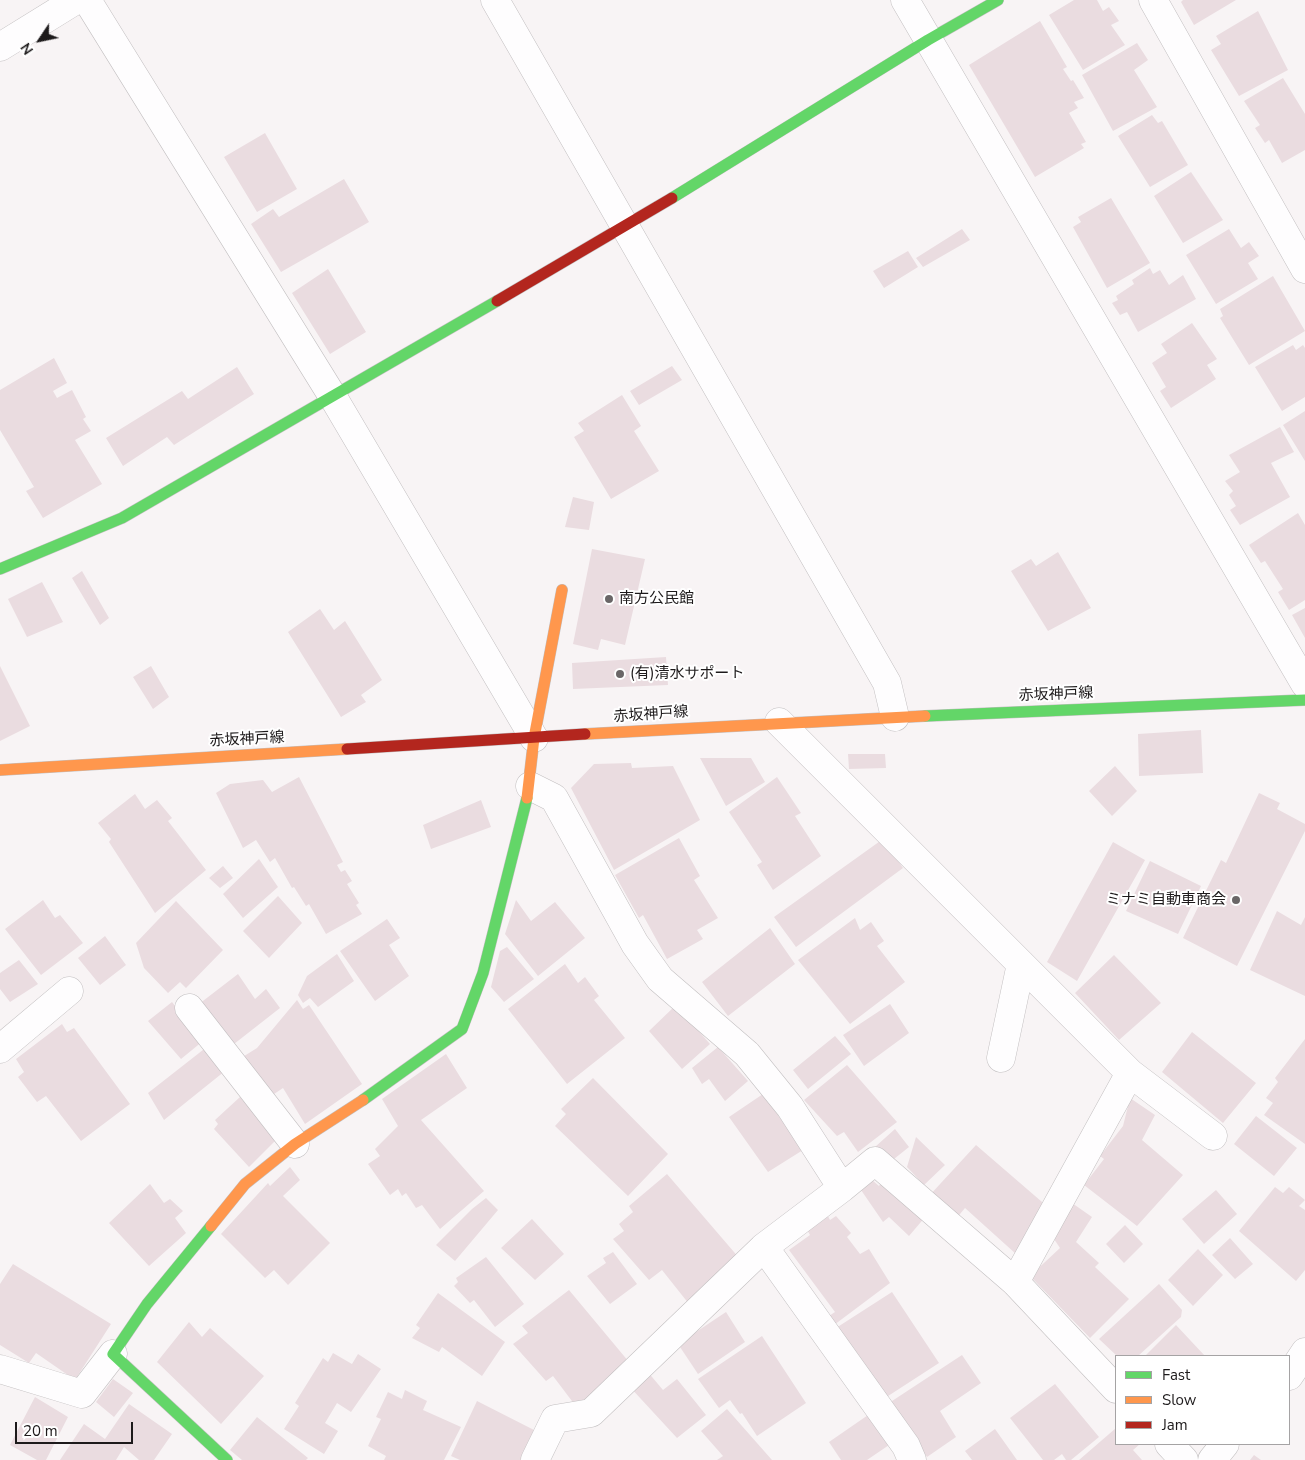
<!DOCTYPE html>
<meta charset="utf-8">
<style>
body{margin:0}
#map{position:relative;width:1305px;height:1460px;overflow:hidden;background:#f8f4f5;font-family:"Nunito Sans",sans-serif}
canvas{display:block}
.legend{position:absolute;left:1115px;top:1355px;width:175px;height:90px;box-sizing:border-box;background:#fff;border:1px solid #a5a3a4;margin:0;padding:6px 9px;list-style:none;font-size:15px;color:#1d1a1b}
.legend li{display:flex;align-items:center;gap:10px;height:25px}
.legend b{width:25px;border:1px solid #a5a3a4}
.north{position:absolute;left:15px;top:15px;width:50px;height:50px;-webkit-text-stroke:4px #fff;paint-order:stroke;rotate:236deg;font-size:14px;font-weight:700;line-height:20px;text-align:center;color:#1d1a1b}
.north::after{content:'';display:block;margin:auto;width:18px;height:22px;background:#1d1a1b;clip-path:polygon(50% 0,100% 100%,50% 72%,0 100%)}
.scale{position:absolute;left:15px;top:1422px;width:118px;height:22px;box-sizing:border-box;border:2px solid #1d1a1b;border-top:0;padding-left:6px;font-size:15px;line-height:18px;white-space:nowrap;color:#1d1a1b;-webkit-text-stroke:4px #fff;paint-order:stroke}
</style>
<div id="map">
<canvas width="1305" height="1460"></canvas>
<ul class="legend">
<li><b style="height:6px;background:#63d668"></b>Fast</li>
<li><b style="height:6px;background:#ff974d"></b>Slow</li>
<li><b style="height:6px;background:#b3261e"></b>Jam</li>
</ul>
<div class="north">N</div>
<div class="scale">20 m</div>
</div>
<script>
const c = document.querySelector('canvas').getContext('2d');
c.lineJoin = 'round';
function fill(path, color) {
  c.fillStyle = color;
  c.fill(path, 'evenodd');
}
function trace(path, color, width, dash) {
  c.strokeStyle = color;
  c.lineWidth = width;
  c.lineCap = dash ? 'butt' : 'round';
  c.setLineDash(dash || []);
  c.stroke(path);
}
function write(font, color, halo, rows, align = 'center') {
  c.font = font + ' "Nunito Sans","Noto Sans JP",sans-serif';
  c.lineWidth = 4;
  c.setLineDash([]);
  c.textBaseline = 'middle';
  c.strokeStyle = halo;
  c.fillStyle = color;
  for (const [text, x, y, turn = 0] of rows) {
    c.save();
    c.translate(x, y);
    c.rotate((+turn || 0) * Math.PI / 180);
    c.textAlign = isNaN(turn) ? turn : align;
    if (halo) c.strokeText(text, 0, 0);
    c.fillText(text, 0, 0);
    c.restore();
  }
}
const building = new Path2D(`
 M 1074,0 L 1097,0 L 1103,11 L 1109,7 L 1119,21 L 1111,25 L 1125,45 L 1083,70 L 1049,15 Z
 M 1183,0 L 1236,0 L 1194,25 L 1181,2 Z
 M 1258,11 L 1288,70 L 1239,96 L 1211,50 L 1221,44 L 1216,36 Z
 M 1040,21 L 1067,67 L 1063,69 L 1071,81 L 1073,80 L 1084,98 L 1074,102 L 1078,108 L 1069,113 L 1086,142 L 1081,144 L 1084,148 L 1035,177 L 969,65 Z
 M 1137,43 L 1148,60 L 1134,70 L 1157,107 L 1113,131 L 1082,75 Z
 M 1283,78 L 1305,114 L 1305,150 L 1282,163 L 1269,140 L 1265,143 L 1255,128 L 1260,125 L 1244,101 Z
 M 1152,115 L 1158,123 L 1162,121 L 1188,165 L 1150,187 L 1118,136 Z
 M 265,133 L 297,189 L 257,212 L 224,157 Z
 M 1191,172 L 1223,220 L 1183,243 L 1154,196 Z
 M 344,179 L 369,222 L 281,272 L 251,224 L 273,209 L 279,217 Z
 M 1111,198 L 1150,263 L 1107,288 L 1073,227 L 1081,222 L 1078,217 Z
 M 962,229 L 970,240 L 923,267 L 916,258 Z
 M 1229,229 L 1241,248 L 1249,242 L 1259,256 L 1248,263 L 1258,279 L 1216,304 L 1186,255 Z
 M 908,251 L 918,267 L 884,288 L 873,271 Z
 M 1150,268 L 1153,274 L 1160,270 L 1169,285 L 1183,275 L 1196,299 L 1138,332 L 1127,312 L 1120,315 L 1112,303 L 1118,300 L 1116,296 L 1134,284 L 1132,280 Z
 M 328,269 L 366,332 L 330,354 L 292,293 Z
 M 1273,276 L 1305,331 L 1249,365 L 1220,318 L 1223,316 L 1220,309 Z
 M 1192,323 L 1217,359 L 1207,365 L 1216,379 L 1171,408 L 1160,391 L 1166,387 L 1152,363 L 1167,353 L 1161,344 Z
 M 1293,345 L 1296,350 L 1303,345 L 1305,348 L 1305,397 L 1282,411 L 1255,367 Z
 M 54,358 L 67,383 L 53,391 L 57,398 L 72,390 L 86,417 L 83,419 L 91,431 L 75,440 L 102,484 L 43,518 L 26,491 L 34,487 L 0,430 L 0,390 Z
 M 672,366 L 682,380 L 639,405 L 630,391 Z
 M 237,367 L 254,394 L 174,445 L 167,437 L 123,466 L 106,438 L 182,391 L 188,399 Z
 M 622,395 L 641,426 L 634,431 L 659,471 L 611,499 L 574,437 L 584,431 L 578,423 Z
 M 1305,411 L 1305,461 L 1283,425 Z
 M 1280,427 L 1294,452 L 1271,463 L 1290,497 L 1240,525 L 1230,510 L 1236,506 L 1229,495 L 1233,491 L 1225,481 L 1240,472 L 1229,455 Z
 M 573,497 L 594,502 L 589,530 L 565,527 Z
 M 1298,513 L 1305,525 L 1305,600 L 1289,610 L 1278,592 L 1283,589 L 1265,561 L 1261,563 L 1249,545 Z
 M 592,549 L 645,559 L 625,645 L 601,639 L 598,650 L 573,644 Z
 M 1058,552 L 1091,608 L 1048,631 L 1011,571 L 1031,559 L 1036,566 Z
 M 82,571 L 109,618 L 100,625 L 72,578 Z
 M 42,582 L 63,622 L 27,637 L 8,599 Z
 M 1305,608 L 1305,638 L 1292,615 Z
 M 320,609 L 334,630 L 345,621 L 382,680 L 361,695 L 366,702 L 341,717 L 288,632 Z
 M 666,657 L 668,685 L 573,689 L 572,663 Z
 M 0,666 L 30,726 L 0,741 Z
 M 151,666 L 169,697 L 153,709 L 133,677 Z
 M 1201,730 L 1203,773 L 1139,776 L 1138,734 Z
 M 848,754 L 885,754 L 886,768 L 849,769 Z
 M 700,758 L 751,758 L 765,782 L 726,806 Z
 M 631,763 L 632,768 L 673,766 L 700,820 L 614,870 L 571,788 L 594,764 Z
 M 1115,766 L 1137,791 L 1112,816 L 1089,791 Z
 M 299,777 L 343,862 L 337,865 L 341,872 L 345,870 L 352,881 L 347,884 L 359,903 L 356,905 L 362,914 L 326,934 L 309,904 L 306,906 L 294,887 L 292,888 L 275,858 L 270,862 L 256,840 L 243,848 L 216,793 L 230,784 L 263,780 L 272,792 Z
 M 777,777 L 801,813 L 795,816 L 821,856 L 773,890 L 757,865 L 762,862 L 729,812 Z
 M 1259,793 L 1280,803 L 1277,809 L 1305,824 L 1305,831 L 1237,966 L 1183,938 L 1221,860 L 1226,863 Z
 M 135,794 L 145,809 L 157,800 L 172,818 L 168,821 L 206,870 L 155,913 L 109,842 L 111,839 L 98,823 Z
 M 481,800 L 491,827 L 431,849 L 423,825 Z
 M 679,838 L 700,876 L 694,880 L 718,918 L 697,930 L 703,939 L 667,959 L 643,915 L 639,918 L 615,875 Z
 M 883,839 L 903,868 L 796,947 L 774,917 Z
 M 1113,842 L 1145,860 L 1077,981 L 1047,962 Z
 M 259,859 L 278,887 L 243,918 L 223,894 Z
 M 1150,861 L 1201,886 L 1178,934 L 1126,911 Z
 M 223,866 L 233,878 L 220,888 L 209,878 Z
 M 278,896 L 302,923 L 269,958 L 243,931 Z
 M 43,900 L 55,918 L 60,915 L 83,943 L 41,975 L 5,929 Z
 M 516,900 L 531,921 L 555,902 L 585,938 L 538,976 L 505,934 Z
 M 176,901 L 223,950 L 186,988 L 180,982 L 168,993 L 144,968 L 136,943 Z
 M 1277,911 L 1301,925 L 1305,917 L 1305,996 L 1250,970 Z
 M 855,918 L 860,930 L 871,922 L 884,941 L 877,946 L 905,982 L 850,1024 L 798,960 Z
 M 387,919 L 400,938 L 389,945 L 409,976 L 375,1001 L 340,951 Z
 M 770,928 L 795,964 L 728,1016 L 702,982 Z
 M 105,936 L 126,965 L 100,985 L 78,958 Z
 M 507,947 L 534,979 L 504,1002 L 491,987 L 500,951 Z
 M 337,954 L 354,981 L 318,1007 L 310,998 L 303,1003 L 298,995 L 307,976 Z
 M 1114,955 L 1161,1003 L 1119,1040 L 1075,993 Z
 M 19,960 L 38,984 L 10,1002 L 0,989 L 0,973 Z
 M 565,964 L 578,983 L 585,977 L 599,996 L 594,1000 L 625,1038 L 567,1084 L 508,1009 Z
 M 238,974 L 255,999 L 266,989 L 280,1008 L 234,1044 L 199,1004 Z
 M 297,1000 L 303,1009 L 309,1005 L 362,1084 L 305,1124 L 283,1088 L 268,1098 L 241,1058 L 257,1048 Z
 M 172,1002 L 203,1041 L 181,1059 L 148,1021 Z
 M 890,1004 L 909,1033 L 864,1066 L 843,1035 Z
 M 676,1005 L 710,1044 L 682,1069 L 649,1031 Z
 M 62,1024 L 67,1032 L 74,1028 L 130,1104 L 81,1141 L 46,1096 L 37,1102 L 18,1077 L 24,1072 L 16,1059 Z
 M 1192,1032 L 1256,1083 L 1223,1123 L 1162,1072 Z
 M 835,1036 L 851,1054 L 808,1089 L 793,1070 Z
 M 1305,1039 L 1305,1144 L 1264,1115 L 1273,1103 L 1266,1098 L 1278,1082 L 1275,1078 Z
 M 208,1046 L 225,1071 L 164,1120 L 148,1093 Z
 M 718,1047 L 748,1081 L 725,1101 L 709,1079 L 702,1084 L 692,1068 Z
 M 446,1054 L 467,1088 L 421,1120 L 484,1191 L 440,1229 L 422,1205 L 416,1208 L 406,1193 L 402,1196 L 398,1189 L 390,1195 L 368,1164 L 380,1156 L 375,1149 L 398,1126 L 382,1099 Z
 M 847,1065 L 897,1122 L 858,1152 L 844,1132 L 837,1136 L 804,1100 Z
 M 593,1078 L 668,1154 L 628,1196 L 555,1126 L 566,1114 L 561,1109 Z
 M 763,1094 L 803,1150 L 768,1172 L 729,1117 Z
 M 240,1097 L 277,1139 L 249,1167 L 214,1129 L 218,1124 L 215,1120 Z
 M 1130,1098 L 1155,1115 L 1142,1140 L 1183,1175 L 1137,1226 L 1084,1185 L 1104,1159 L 1100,1156 L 1123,1126 Z
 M 1256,1116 L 1297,1148 L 1274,1176 L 1234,1144 Z
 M 895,1129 L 909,1147 L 889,1163 L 875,1147 Z
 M 916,1137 L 945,1165 L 924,1185 L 907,1167 Z
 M 976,1145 L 1049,1208 L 1016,1254 L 965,1208 L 955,1220 L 929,1196 Z
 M 290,1167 L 300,1180 L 283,1196 L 330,1243 L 288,1285 L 274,1270 L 265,1278 L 221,1234 L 268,1183 L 270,1186 Z
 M 667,1174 L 740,1259 L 689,1304 L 662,1270 L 649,1280 L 613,1239 L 624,1231 L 619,1224 L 633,1212 L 629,1206 Z
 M 872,1180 L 879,1186 L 883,1180 L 926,1216 L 909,1236 L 889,1217 L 883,1222 L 861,1190 Z
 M 150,1184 L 164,1203 L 170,1199 L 183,1211 L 175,1218 L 186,1233 L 149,1266 L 109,1223 Z
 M 1275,1187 L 1283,1193 L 1289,1187 L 1305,1200 L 1299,1206 L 1305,1210 L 1305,1270 L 1296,1281 L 1239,1231 Z
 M 1216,1190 L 1237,1214 L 1204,1244 L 1182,1219 Z
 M 486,1198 L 498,1210 L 455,1261 L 436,1245 L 472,1209 Z
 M 1072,1203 L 1092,1217 L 1076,1242 L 1099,1263 L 1095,1267 L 1129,1299 L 1090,1338 L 1030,1276 L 1060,1248 L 1052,1236 Z
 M 827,1214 L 830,1220 L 836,1216 L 851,1233 L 847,1237 L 860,1254 L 869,1249 L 890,1283 L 834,1325 L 829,1316 L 835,1312 L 789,1250 L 810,1235 L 806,1228 Z
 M 532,1219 L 564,1254 L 535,1280 L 501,1248 Z
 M 1125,1225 L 1143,1244 L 1124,1263 L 1106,1244 Z
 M 1230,1238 L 1253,1264 L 1235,1279 L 1212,1255 Z
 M 1198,1249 L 1223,1275 L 1193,1306 L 1168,1280 Z
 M 613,1252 L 637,1284 L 610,1304 L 587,1276 L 606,1263 L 603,1258 Z
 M 486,1257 L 524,1304 L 495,1327 L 474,1300 L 470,1303 L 454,1286 L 458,1282 L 456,1278 Z
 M 13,1264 L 111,1324 L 75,1380 L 36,1353 L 29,1363 L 0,1345 L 0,1284 Z
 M 1159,1284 L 1182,1310 L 1181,1317 L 1138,1356 L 1117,1356 L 1099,1339 Z
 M 569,1290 L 629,1362 L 598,1387 L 602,1392 L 578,1409 L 553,1376 L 546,1381 L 513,1344 L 528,1333 L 522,1326 Z
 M 892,1292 L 939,1363 L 885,1398 L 836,1328 Z
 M 438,1293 L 505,1342 L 482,1376 L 442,1347 L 439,1352 L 412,1338 L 420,1328 L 416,1325 Z
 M 726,1312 L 745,1342 L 698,1374 L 678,1344 Z
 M 189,1322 L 202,1337 L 210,1328 L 264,1376 L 221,1424 L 157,1362 Z
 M 1176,1325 L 1205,1356 L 1145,1356 Z
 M 762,1336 L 806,1403 L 757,1436 L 742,1413 L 740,1414 L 730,1400 L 719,1408 L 698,1379 Z
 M 333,1353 L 352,1364 L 358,1354 L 381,1369 L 351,1412 L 337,1403 L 325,1423 L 338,1431 L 324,1454 L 284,1429 L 299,1406 L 295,1403 L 323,1358 L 328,1362 Z
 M 962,1355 L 981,1383 L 940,1411 L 956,1437 L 927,1457 L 889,1403 Z
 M 647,1371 L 663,1390 L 677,1379 L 706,1415 L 677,1438 L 629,1386 Z
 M 113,1379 L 133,1393 L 114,1417 L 96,1402 Z
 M 1055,1384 L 1099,1437 L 1071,1460 L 1066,1460 L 1062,1454 L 1054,1460 L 1043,1460 L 1010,1418 Z
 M 405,1390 L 427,1401 L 423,1410 L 461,1427 L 444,1460 L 384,1460 L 386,1456 L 368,1446 L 381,1419 L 376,1417 L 388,1392 L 402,1399 Z
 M 35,1397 L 68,1417 L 46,1460 L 37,1460 L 10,1445 Z
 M 477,1401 L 536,1431 L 520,1460 L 460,1460 L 451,1456 Z
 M 129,1404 L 172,1434 L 154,1460 L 139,1460 L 124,1447 L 116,1460 L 60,1460 L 84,1424 L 105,1439 Z
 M 727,1409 L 772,1460 L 717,1460 L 723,1456 L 701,1431 Z
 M 871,1413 L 892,1443 L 867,1460 L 841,1460 L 829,1442 Z
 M 257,1417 L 308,1458 L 306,1460 L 242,1460 L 230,1450 Z
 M 1116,1428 L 1116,1444 L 1140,1444 L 1133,1450 L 1142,1460 L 1079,1460 Z
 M 995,1429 L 1017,1460 L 972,1460 L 965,1451 Z
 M 1254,1455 L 1261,1460 L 1250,1460 Z`);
const street = new Path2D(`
 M 87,0 L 333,397 L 534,738
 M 495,0 L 887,683 L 895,717
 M 905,0 L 1305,684
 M 1153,0 L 1305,269
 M 0,47 L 76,0
 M 779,722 L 1130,1073 L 1015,1282
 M 530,786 L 554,798 L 635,944 L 660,979 L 747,1054 L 790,1107 L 842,1188 L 764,1247 L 906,1446 L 912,1460
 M 189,1008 L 295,1144
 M 0,1049 L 69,991
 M 1001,1058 L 1021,964
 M 1130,1073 L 1213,1136
 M 842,1188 L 875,1161 L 1015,1282 L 1116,1389
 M 0,1369 L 82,1394 L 113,1354
 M 1289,1376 L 1305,1352
 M 1169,1444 L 1184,1460
 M 535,1460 L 555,1419 L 591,1413 L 764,1247
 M 1212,1460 L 1225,1444`);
const fast = new Path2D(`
 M 672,198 L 928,40 L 998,0
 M 0,569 L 122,518 L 497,301
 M 925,716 L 1305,700
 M 363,1100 L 462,1029 L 483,973 L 527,798
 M 211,1226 L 147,1304 L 113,1354 L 227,1460`);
const slow = new Path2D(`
 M 585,734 L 925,716
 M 0,770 L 347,749
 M 527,798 L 534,738 L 562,590
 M 211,1226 L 245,1184 L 295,1144 L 363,1100`);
const jam = new Path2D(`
 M 497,301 L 672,198
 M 347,749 L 585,734`);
const markers = [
 [609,599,5,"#6a6667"],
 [620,674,5,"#6a6667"],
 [1236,900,5,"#6a6667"]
];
const poiNames = [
 ["南方公民館",619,599],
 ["(有)清水サポート",630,674],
 ["ミナミ自動車商会",1226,900,"right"]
];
const streetNames = [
 ["赤坂神戸線",1056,695,-2],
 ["赤坂神戸線",651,715,-4],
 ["赤坂神戸線",247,740,-3]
];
fill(building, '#eadce0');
trace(street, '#c2bfc0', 29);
trace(fast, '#c2bfc0', 12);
trace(slow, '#c2bfc0', 12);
trace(jam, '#c2bfc0', 12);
trace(street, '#fefdfe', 28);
trace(fast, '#63d668', 11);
trace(slow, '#ff974d', 11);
trace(jam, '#b3261e', 11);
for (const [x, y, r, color] of markers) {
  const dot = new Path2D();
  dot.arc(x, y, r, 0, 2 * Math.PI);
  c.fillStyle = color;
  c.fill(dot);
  trace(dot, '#fff', 2);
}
write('15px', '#1d1a1b', '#fff', poiNames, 'left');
write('15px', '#1d1a1b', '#fff', streetNames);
</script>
